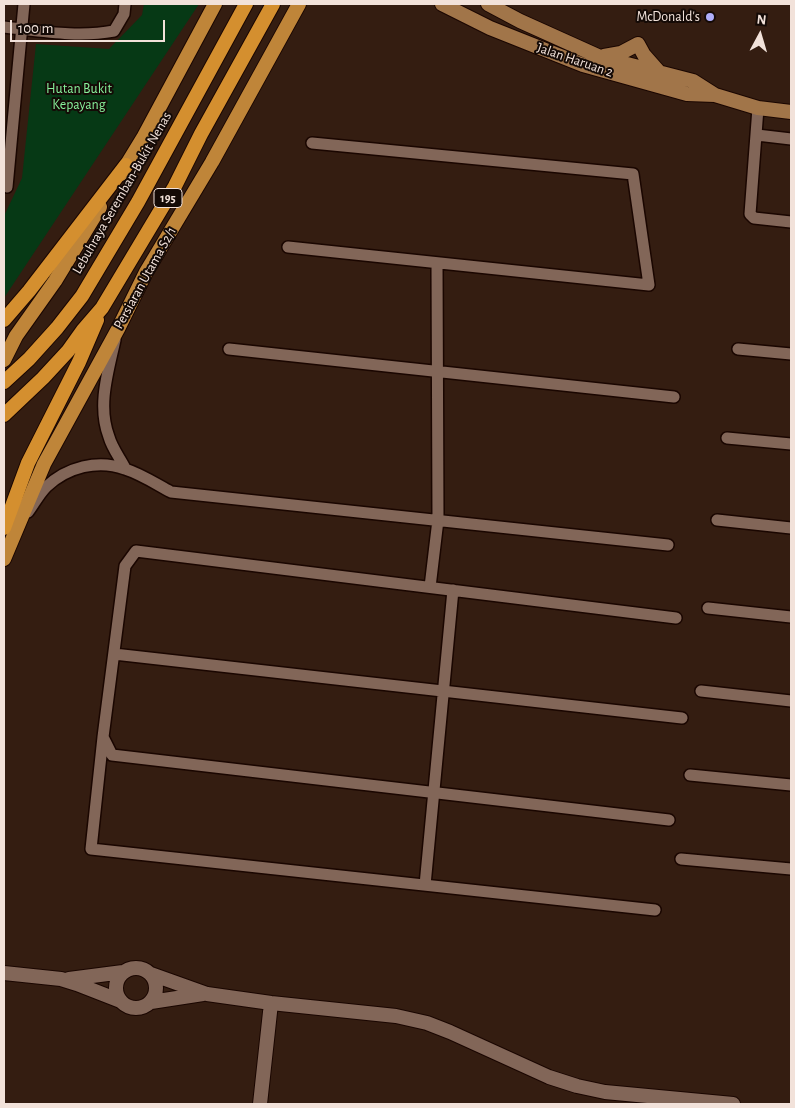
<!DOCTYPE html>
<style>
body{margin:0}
#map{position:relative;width:795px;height:1108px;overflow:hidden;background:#341d11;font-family:"Alegreya Sans",sans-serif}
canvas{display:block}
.frame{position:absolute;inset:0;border:5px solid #f2e2da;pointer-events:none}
.north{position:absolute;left:735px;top:10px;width:50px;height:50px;-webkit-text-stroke:4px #140a06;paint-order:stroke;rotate:6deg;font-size:14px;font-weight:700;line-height:20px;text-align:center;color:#f2e2da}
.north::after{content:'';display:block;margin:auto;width:18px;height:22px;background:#f2e2da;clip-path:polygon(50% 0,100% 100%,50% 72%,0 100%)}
.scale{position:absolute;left:10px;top:20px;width:155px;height:22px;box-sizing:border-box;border:2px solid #f2e2da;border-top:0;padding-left:6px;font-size:15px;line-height:18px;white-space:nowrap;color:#f2e2da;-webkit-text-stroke:4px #140a06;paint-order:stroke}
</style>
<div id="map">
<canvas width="795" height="1108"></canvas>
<div class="frame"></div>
<div class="north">N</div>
<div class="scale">100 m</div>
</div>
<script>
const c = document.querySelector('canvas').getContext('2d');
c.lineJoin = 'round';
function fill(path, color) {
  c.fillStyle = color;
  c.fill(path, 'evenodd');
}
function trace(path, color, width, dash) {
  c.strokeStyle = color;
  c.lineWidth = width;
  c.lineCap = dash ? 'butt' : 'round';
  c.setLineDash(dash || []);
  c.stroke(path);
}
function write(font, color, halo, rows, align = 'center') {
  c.font = font + ' "Alegreya Sans",sans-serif';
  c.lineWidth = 4;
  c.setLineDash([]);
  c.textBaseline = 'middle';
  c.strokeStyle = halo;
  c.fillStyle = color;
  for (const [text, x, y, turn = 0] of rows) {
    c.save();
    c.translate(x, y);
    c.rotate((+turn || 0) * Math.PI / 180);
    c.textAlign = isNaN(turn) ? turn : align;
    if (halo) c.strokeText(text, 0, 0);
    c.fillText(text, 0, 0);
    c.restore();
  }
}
const green = new Path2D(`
 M 144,4 L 199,4 L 4,298 L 4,216 L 22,178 L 36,44 L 109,49 L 142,15 Z`);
const minor = new Path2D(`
 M 4,27 C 41,31 77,38 114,31 L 124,14 L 125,4
 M 758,108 L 750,214 L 754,218 L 791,222
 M 757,135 L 791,139
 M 7,187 L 24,4
 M 288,247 L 649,285 L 633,174 L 312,143
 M 115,340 C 108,372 97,406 109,437 C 112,448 120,458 125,468
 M 229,349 L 674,397
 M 738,349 L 791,354
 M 727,438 L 791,444
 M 28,512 C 34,504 39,494 46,487 C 67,467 98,459 125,469 C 141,474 156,484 171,492 L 668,545
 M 717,520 L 791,528
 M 430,587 L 438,520 L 437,263
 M 708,608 L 791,617
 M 114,654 L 682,718
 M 701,691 L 791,701
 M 103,737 L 91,849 L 655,910
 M 690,775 L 791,785
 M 669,820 L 112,755 L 103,737 L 125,566 L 136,551 L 676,618
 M 681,859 L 791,869
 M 425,885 L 453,590`);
const tertiary = new Path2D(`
 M116 988a20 20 0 1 1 40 0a20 20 0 1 1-40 0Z
 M 4,973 L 61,979 L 77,984 L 118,1000
 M 151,974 L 207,994 L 271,1003 L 396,1016 L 427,1023 L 450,1032 L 549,1077 L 577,1086 L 605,1092 L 733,1104
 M 69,979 L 123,972
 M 151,1002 L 203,994
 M 260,1104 L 271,1003`);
const secondary = new Path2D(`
 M 442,4 L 490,28 L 583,65 L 687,94 L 715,95 L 758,108 L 791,112
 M 488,4 L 520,21 L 600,57 L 693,81 L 715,95
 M 604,56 L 621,53 L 638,44 L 644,55 L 659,72`);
const primary = new Path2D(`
 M 121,174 L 143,138 L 215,4
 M 4,360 L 16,336 L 55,281 L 100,207
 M 4,559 L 44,464 L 118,329 L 146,272 L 212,162 L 299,4`);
const trunk = new Path2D(`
 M 4,320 L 29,291 L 126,165
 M 4,382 L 29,359 L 57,328 L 82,296 L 138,202 L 246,4
 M 4,415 L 43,378 L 68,351 L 83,330 L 102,308 L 175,186 L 201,134 L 273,4
 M 4,528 L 28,463 L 79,362 L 97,320`);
const markers = [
 [710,17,5,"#afaefa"]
];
const shields = [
 [168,198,28]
];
const shieldNames = [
 ["195",168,198]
];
const poiNames = [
 ["McDonald's",700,17]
];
const streetNames = [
 ["Jalan Haruan 2",575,60,19],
 ["Lebuhraya Seremban-Bukit Nenas",122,193,-60],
 ["Persiaran Utama S2/1",145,278,-61]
];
const parkNames = [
 ["Hutan Bukit",79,89],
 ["Kepayang",79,105]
];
fill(green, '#063915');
trace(minor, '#1a0600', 14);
trace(tertiary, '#1a0600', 16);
trace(secondary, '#1a0600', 16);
trace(primary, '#1a0600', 16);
trace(trunk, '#1a0600', 16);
trace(minor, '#826658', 11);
trace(tertiary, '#826658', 14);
trace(secondary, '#a17549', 14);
trace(primary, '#bf8539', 14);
trace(trunk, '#d48f2f', 14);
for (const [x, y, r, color] of markers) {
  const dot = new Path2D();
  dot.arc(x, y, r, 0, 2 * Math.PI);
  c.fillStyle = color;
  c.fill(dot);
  trace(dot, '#140a06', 2);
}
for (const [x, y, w] of shields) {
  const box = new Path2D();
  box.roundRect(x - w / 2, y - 9.5, w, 19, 4);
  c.fillStyle = '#140a06';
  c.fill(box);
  trace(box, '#f2e2da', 1);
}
write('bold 12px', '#f2e2da', null, shieldNames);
write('14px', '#f2e2da', '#140a06', poiNames, 'right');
write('14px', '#f2e2da', '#140a06', streetNames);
write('14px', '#86f09a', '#140a06', parkNames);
</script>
